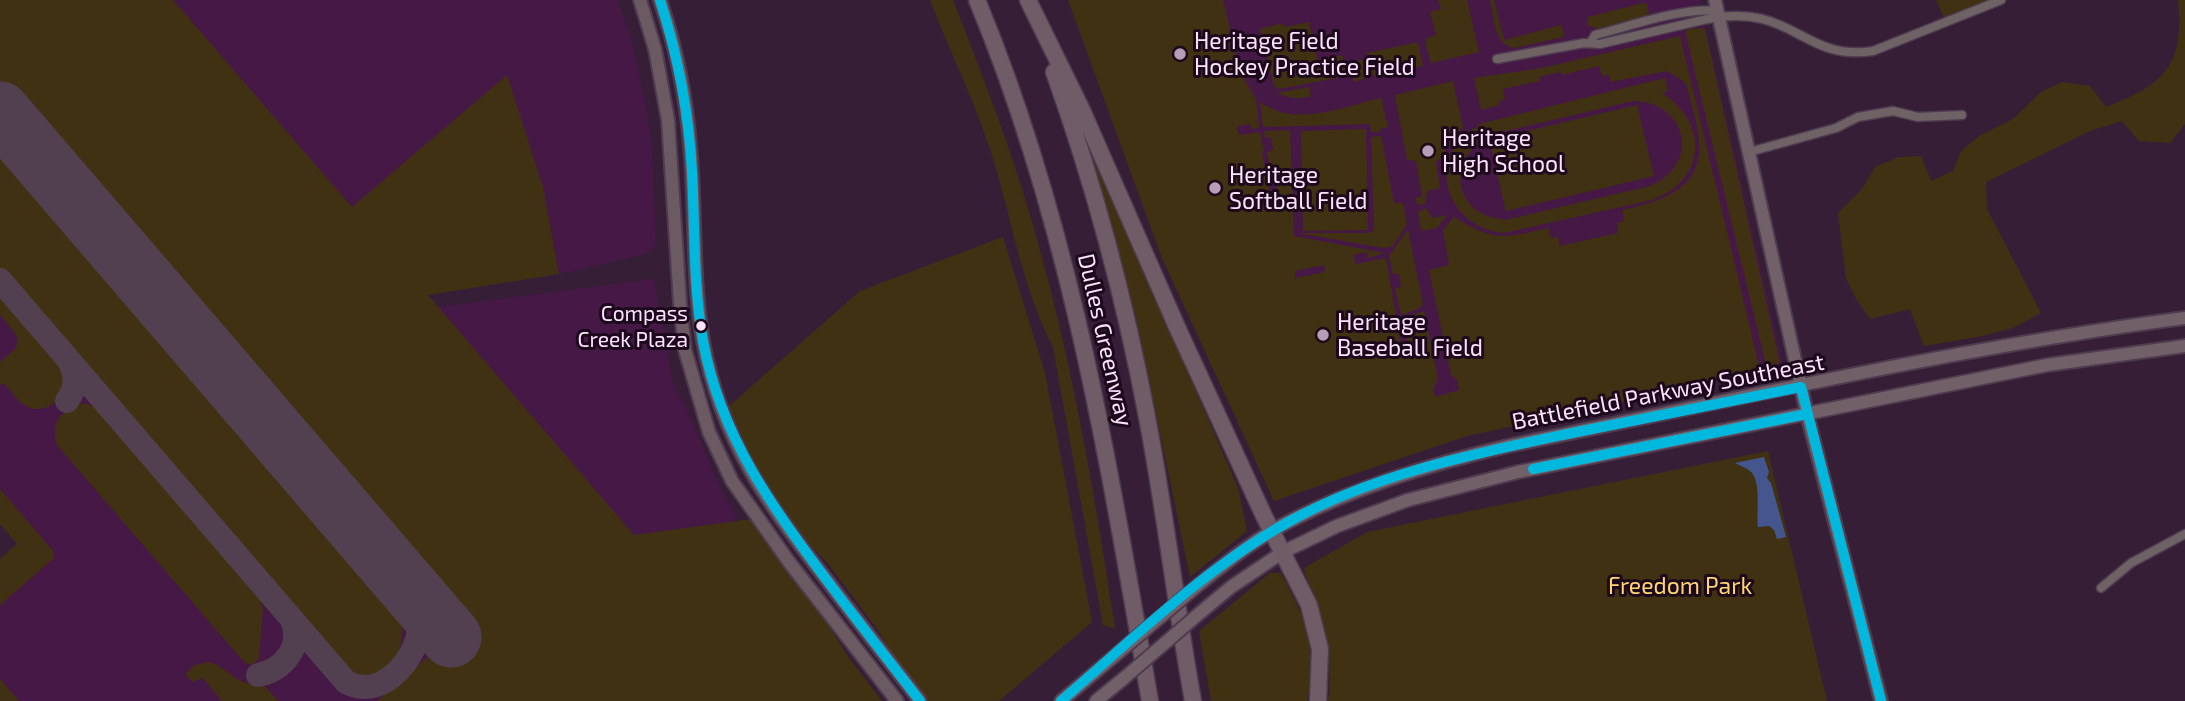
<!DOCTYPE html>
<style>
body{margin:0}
canvas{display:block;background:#351e36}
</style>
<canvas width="2185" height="701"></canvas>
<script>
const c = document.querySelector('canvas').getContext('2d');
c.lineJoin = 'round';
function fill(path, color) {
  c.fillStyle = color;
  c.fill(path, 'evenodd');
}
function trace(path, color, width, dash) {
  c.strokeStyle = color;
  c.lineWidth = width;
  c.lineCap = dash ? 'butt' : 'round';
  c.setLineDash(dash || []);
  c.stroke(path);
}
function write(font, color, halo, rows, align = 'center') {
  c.font = font + ' "Exo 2",sans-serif';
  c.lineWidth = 6;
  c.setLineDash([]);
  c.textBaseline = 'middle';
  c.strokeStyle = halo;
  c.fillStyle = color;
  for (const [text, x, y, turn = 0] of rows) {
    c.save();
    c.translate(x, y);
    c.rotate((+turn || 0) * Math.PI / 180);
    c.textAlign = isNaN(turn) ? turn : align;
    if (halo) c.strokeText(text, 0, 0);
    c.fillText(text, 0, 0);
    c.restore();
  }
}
const built = new Path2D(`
 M 0,0 L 617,0 L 630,35 L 645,100 L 652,145 L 656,245 L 646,254 L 559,274 L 543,187 L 352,207 L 438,307 L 654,279 L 673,384 L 689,414 L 718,483 L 738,520 L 729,522 L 866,701 L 0,701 L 0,579 L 39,557 L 0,512 Z
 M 1068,0 L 1699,0 L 1783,363 L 1576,413 L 1467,436 L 1274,501 L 1162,258 Z`);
const green = new Path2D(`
 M 0,0 L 173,0 L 352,207 L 507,75 L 543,187 L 559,274 L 428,295 L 634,535 L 751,519 L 809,596 L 852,662 L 882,701 L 377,701 L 468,622 L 0,80 Z
 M 930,0 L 953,0 C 977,62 1002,125 1022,189 C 1067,332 1093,481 1115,629 L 1103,625 L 1053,347 C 1021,285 1011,214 990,149 C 973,98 949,49 930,0 Z
 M 1068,0 L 1223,0 L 1241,74 L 1256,99 L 1259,128 L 1252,129 L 1250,124 L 1237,126 L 1239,135 L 1260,132 L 1264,152 L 1262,153 L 1267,178 L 1272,176 L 1267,152 L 1273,150 L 1271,137 L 1265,138 L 1264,131 L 1290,130 L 1294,236 L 1385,253 L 1368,258 L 1367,252 L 1353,255 L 1356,264 L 1386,258 L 1403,356 L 1409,354 L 1403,318 L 1424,311 L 1438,379 L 1433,390 L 1435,397 L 1459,390 L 1457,380 L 1451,375 L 1429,270 L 1449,265 L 1443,230 L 1454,217 C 1494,242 1505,238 1548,228 L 1551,238 L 1558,237 L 1560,246 L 1618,233 L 1617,223 L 1624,221 L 1622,210 C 1659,202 1703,190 1699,142 C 1698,122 1690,102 1686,83 L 1667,71 L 1611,82 L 1609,75 L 1602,76 L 1599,66 L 1562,75 L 1561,72 L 1539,77 L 1540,81 L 1503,89 L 1505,99 L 1499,101 L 1499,105 L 1481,110 L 1474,78 L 1541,68 L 1680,36 L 1759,365 L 1751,370 L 1576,413 L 1467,436 L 1274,501 L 1162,258 ZM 1276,182 L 1280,207 L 1274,209 L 1268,184 ZM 1324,265 L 1325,272 L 1295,278 L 1295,271 Z
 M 1438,0 L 1467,0 L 1479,52 L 1431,63 L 1425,42 L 1427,38 L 1436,35 L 1430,12 L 1441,9 Z
 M 1490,0 L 1494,0 L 1504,40 L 1561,25 L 1564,34 L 1563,37 L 1515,48 C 1494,46 1494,17 1490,0 Z
 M 1936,0 L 2001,0 L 1946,22 Z
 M 2178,0 L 2185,0 L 2185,124 L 2170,143 L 2139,141 L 2122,121 L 2090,131 L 1986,182 L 1987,209 L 2041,313 L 2013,328 L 1982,336 L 1924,346 L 1910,309 L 1870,319 L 1855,297 L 1846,278 L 1838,213 L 1862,189 L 1875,167 L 1899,157 L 1921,156 L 1931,181 L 1953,171 L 1961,151 L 1979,136 L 2013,119 L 2041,92 L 2062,82 L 2090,86 L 2106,107 C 2163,85 2185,67 2178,0 Z
 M 1643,3 L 1646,3 L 1649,12 L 1644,18 L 1597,29 L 1587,25 L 1588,17 Z
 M 1309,22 L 1318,60 L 1342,55 L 1347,76 L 1279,89 L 1274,86 L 1260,29 L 1282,23 L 1285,27 Z
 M 1696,28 L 1705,29 L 1780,363 L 1764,367 L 1763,364 L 1765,360 L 1686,36 L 1686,30 Z
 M 1418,42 L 1423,66 L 1373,76 L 1367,53 Z
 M 1365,59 L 1370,77 L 1354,82 L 1347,63 Z
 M 1665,78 L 1668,91 L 1662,93 C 1709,123 1707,180 1652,200 L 1504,233 C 1457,229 1428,178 1460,139 C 1466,132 1475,128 1483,123 ZM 1633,101 C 1688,102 1701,165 1650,186 L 1505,220 C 1497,218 1487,217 1479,212 C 1446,189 1461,147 1493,134 Z
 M 1453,81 L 1463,127 L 1436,163 L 1440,188 L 1427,191 L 1425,204 L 1418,205 L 1415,199 L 1422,196 L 1416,161 L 1407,160 L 1395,95 Z
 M 1309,87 L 1311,96 C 1299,100 1288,98 1277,93 Z
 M 1381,98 L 1388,127 L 1381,128 L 1380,132 L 1371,132 L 1370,124 L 1263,127 L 1260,102 C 1296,128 1342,107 1381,98 Z
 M 1637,105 L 1654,176 L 1506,211 L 1489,140 Z
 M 1366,129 L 1368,230 L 1303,231 L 1301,131 Z
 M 1381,136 L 1394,203 L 1403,203 L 1407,224 L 1392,247 L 1383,248 L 1298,233 L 1368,233 L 1374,230 L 1371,137 Z
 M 1086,138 L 1238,488 L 1247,531 L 1190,577 L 1136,316 Z
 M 0,142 L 401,609 C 406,638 400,674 366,682 L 351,677 L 345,671 L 0,269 Z
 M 1426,208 L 1432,218 L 1447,215 L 1437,228 L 1421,231 L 1418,212 Z
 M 1408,229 L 1423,304 L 1418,309 L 1401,315 L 1395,288 L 1401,287 L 1399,274 L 1393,274 L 1389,256 Z
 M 1003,237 L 1045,373 L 1092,622 L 999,701 L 928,701 L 899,665 L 877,629 L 829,565 L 798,532 L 752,466 L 727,408 L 860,291 Z
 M 0,292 L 63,367 C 64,372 67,378 66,384 C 65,401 43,414 28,407 C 18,402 11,391 4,383 L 0,385 L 0,362 L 15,349 L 18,341 L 15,333 L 0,315 Z
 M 84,403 L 99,408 L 256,589 L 263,608 L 259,659 L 251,665 L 243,661 L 57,445 C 50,423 62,407 84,403 Z
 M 1768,451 L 1827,701 L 1328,701 C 1333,668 1327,636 1317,604 C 1313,592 1307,581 1304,568 L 1367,532 Z
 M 0,489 L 54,552 L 54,558 L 0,605 L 0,559 L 17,544 L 0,524 Z
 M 1270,573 L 1281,573 C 1306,620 1319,646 1307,701 L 1211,701 L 1199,631 Z
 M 207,662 C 227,664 236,689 262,683 L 278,701 L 222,701 L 203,678 L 192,682 L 185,674 L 195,665 Z
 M 0,679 L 19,701 L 0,701 Z`);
const water = new Path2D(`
 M 1764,457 L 1769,472 L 1767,478 L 1771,483 L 1786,537 L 1777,539 L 1774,530 L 1769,526 L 1758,527 C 1756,513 1762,481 1750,471 C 1747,468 1740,466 1735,463 Z`);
const taxiway = new Path2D(`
 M 0,280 L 346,682 C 380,701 414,662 419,631
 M 67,401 C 77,387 77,375 68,359
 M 258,675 C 285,670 304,644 291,618`);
const runway = new Path2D(`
 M 0,112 L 451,637`);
const street = new Path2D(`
 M 1591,42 L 1595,35 C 1631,26 1682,7 1718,11
 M 1497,59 L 1584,43 L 1600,44 L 1703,20 C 1794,0 1800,62 1873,51 L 2001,0
 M 1749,152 L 1836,128 L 1858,117 L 1893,111 L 1918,117 L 1962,115
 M 2101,588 L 2131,563 L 2185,534`);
const secondary = new Path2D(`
 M 640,0 L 655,49 L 668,120 L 680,303 L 685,350 L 709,432 L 732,481 L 749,505 L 789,562 L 897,701
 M 660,0 C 676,47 686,96 690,145 C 696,210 692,277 703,341 C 721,441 769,505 829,583 C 859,623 890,662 920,701
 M 1807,414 L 1881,701`);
const primary = new Path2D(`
 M 1715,0 L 1807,414
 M 1197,586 C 1228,561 1259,536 1294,519 C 1361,485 1435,463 1508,446 C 1733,400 1957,348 2185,318
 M 1201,612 L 1231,587 L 1283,552 L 1337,526 L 1408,500 L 1518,472 L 2047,365 L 2185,346
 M 1061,701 L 1118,653
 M 1096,701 L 1123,679`);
const highway = new Path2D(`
 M 977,0 C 1071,226 1108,461 1150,701
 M 1028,0 L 1081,108 L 1177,327 L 1264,516 L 1309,605 L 1320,649 L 1318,701
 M 1054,72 C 1094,184 1125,300 1147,417 C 1165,511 1176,607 1193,701`);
const primaryBridge = new Path2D(`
 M 1118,653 L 1197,586
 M 1123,679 L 1201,612`);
const bus1 = new Path2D(`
 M 660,0 C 678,56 689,113 692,172 C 695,228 693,285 703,341 C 720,435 773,509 829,583 C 859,623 890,662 920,701
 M 1533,469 L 1807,414
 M 1061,701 C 1134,638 1205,568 1290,521 C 1375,474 1473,454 1567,434 C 1645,418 1723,402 1801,387 L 1881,701`);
const markers = [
 [1180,54,7,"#b79db7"],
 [1428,151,7,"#b79db7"],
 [1215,188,7,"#b79db7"],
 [701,326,6,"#fde2fc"],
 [1323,335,7,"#b79db7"]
];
const busNames = [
 ["Compass",688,314],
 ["Creek Plaza",688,340]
];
const poiNames = [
 ["Heritage Field",1194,41],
 ["Hockey Practice Field",1194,67],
 ["Heritage",1442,138],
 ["High School",1442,164],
 ["Heritage",1229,175],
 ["Softball Field",1229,201],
 ["Heritage",1337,322],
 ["Baseball Field",1337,348]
];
const streetNames = [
 ["Dulles Greenway",1105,340,77],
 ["Battlefield Parkway Southeast",1668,392,-11]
];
const parkNames = [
 ["Freedom Park",1680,586]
];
fill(built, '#451846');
fill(green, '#413113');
fill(water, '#44568d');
trace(taxiway, '#524050', 24);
trace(runway, '#524050', 61);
trace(street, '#4f3b50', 11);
trace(secondary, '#4f3b50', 16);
trace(primary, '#4f3b50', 16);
trace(highway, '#4f3b50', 19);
trace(street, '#6f6265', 8);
trace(secondary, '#6b5a61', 12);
trace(primary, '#726069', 12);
trace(highway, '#705c66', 16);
trace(primaryBridge, '#4f3b50', 16, []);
trace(primaryBridge, '#726069', 12);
trace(bus1, '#00b8de', 10);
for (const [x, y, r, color] of markers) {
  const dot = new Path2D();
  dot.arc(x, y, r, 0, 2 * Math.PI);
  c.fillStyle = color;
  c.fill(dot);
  trace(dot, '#1c091c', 2.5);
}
write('21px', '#fde2fc', '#1c091c', busNames, 'right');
write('23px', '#fde2fc', '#1c091c', poiNames, 'left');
write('23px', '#fde2fc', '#1c091c', streetNames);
write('23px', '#ffd570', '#1c091c', parkNames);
</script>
